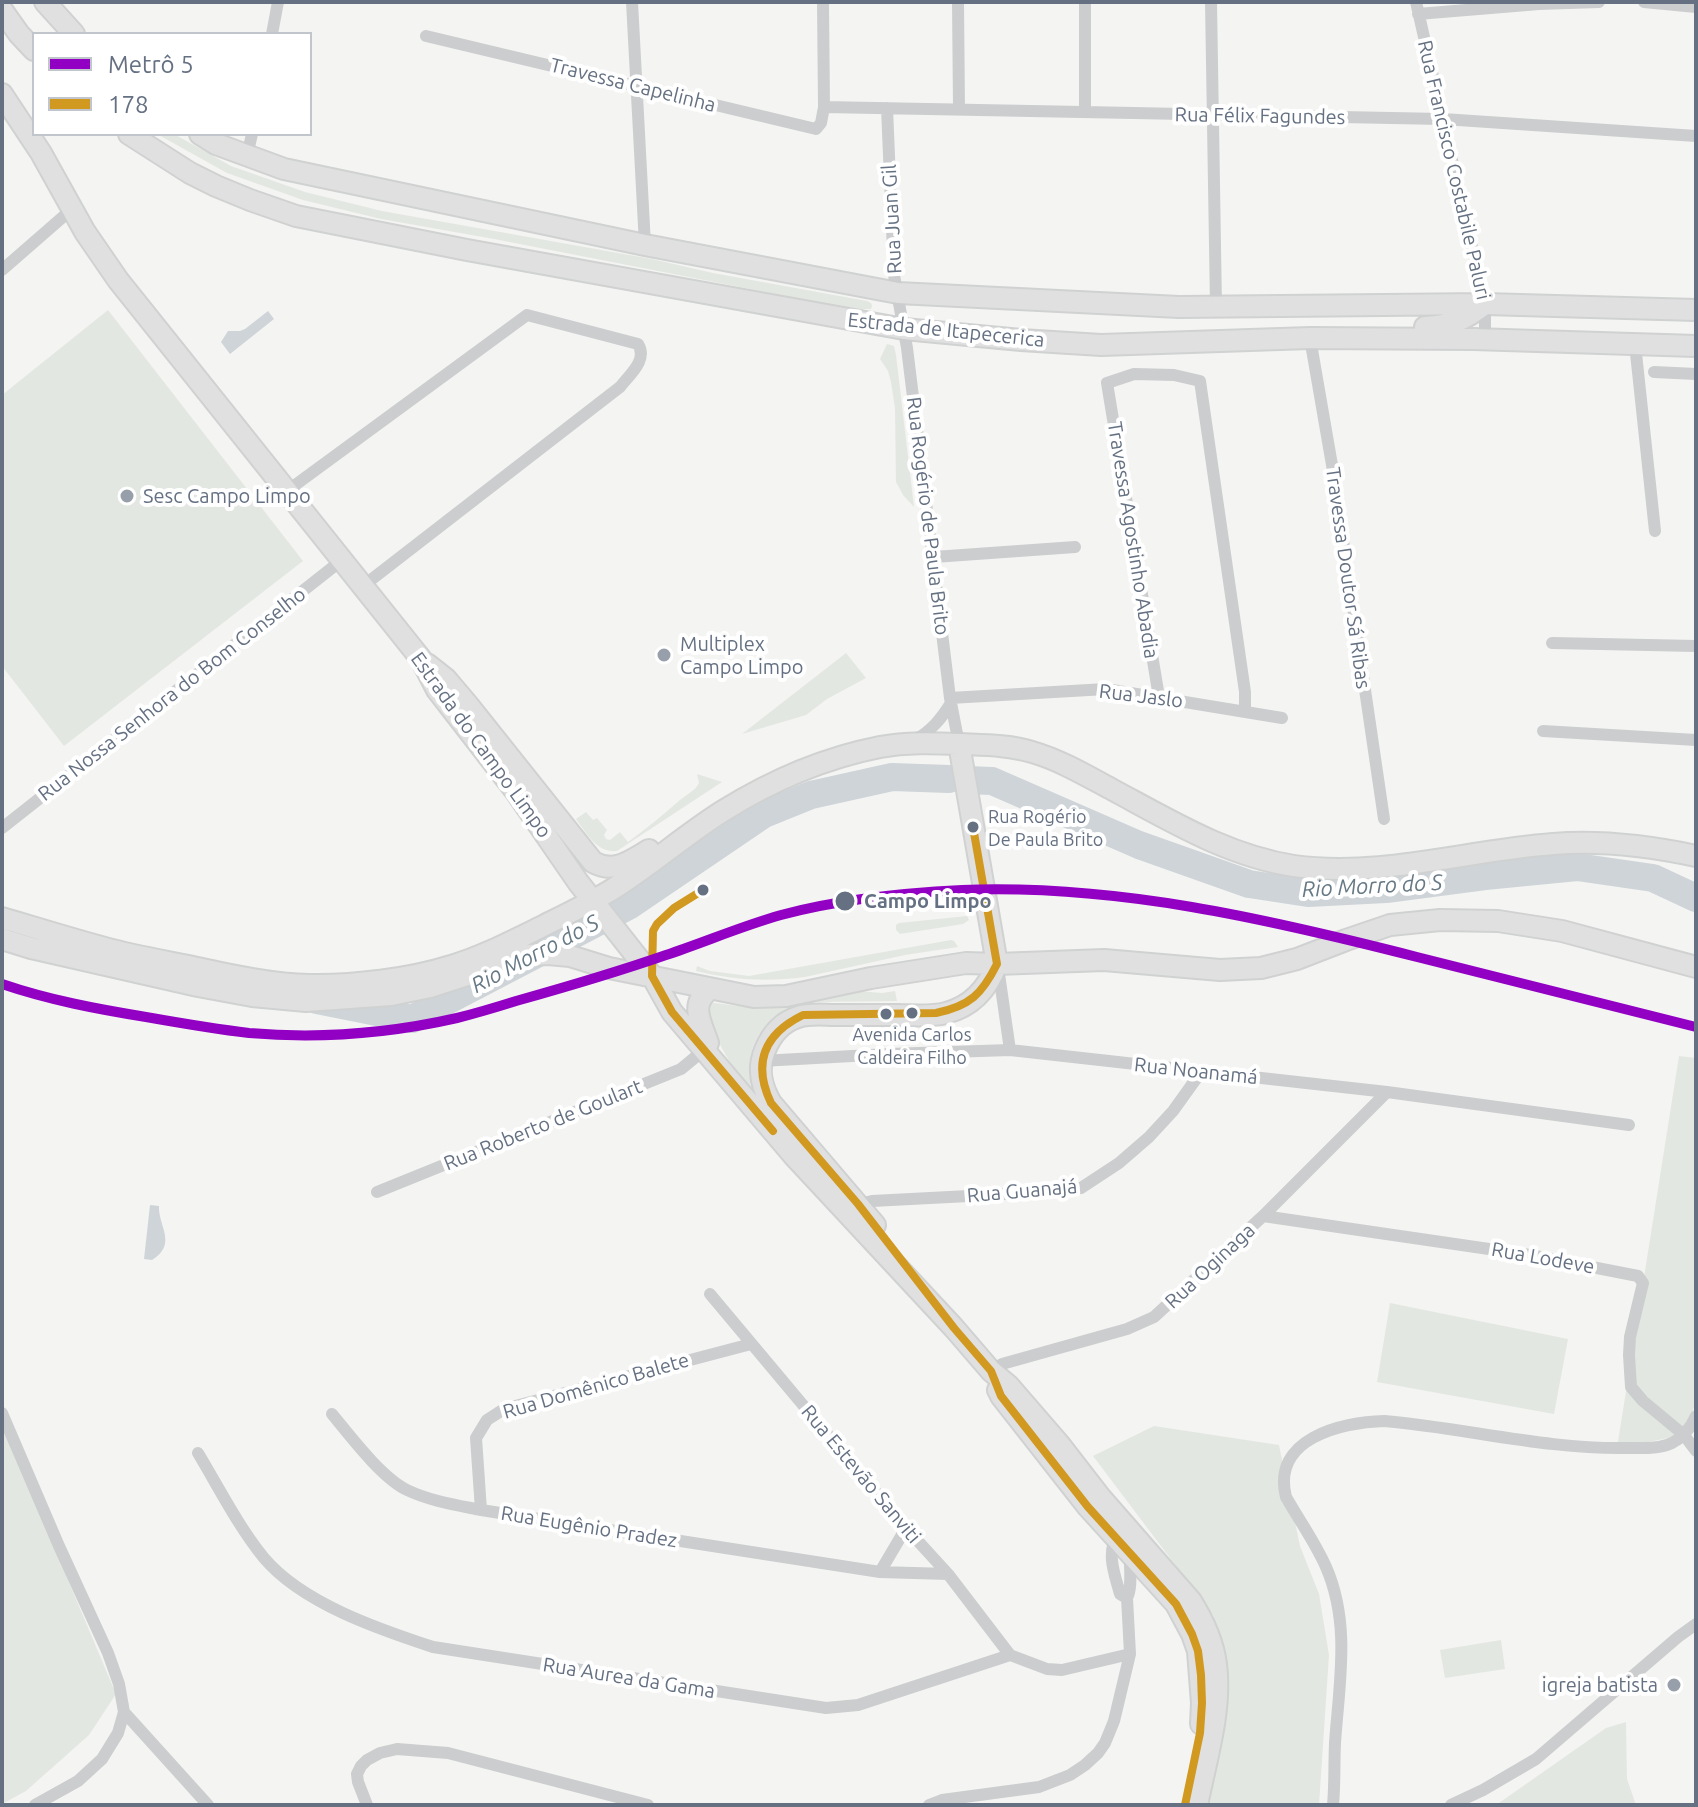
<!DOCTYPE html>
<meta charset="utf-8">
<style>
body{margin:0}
#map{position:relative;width:1698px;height:1807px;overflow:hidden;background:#f4f4f3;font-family:Ubuntu,sans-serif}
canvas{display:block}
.frame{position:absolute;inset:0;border:4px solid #657182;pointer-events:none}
.legend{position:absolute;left:32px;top:32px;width:280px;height:104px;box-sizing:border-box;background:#fff;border:2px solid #c1c6cd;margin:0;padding:10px 14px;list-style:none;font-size:24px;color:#657182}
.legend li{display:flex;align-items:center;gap:16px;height:40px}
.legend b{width:40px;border:2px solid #c1c6cd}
</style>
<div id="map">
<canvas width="1698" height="1807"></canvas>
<div class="frame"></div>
<ul class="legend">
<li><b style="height:10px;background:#9200c3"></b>Metrô 5</li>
<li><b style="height:10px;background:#d29920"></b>178</li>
</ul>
</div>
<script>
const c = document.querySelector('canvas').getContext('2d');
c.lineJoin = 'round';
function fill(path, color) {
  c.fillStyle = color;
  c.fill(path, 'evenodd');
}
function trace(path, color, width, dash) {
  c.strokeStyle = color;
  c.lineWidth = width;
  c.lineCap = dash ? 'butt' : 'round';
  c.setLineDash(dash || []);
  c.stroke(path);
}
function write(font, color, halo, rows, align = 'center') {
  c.font = font + ' Ubuntu,sans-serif';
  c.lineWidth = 8;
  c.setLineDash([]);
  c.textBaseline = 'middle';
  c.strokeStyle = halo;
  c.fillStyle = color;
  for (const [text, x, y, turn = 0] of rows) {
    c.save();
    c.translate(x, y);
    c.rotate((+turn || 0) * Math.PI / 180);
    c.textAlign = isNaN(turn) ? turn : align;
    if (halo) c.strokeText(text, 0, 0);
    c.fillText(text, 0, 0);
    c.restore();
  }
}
const green = new Path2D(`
 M 157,134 L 174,134 L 231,166 L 305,192 L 382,211 L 652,259 L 713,273 L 867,301 L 871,303 L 872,306 L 871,309 L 855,309 L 791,297 L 494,239 L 381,219 L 303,200 L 227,173 Z
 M 108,310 L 303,561 L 64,746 L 2,666 L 2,395 Z
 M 887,344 L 894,346 L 896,355 L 914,507 L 903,495 L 896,482 L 895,409 L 891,382 L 888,371 L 880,359 Z
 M 846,653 L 866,678 L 827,699 L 806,715 L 742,734 Z
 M 697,774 L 722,782 L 617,851 C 597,853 587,834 576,819 L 586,812 L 593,820 L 597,818 L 607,830 L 604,835 L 606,839 L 610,840 L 620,832 L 628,842 C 646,829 663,815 680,800 C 687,794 695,791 699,783 Z
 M 967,916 L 969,920 L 963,924 L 900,934 L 896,930 L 896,925 L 899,923 Z
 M 951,940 L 954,941 L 958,947 L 905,955 L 805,977 C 767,982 733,980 696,971 L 697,966 L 710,971 L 749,976 Z
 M 858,991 L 882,993 L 895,991 L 897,1001 L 816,1002 L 801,1004 Z
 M 707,1002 L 754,1008 L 796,1006 C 760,1023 744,1047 751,1088 L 733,1068 L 709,1025 Z
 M 1679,1056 L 1696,1058 L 1696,1402 L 1684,1435 L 1617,1448 Z
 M 1390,1303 L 1568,1339 L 1554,1414 L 1377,1382 Z
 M 2,1423 L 116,1694 L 89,1735 L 26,1791 L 2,1804 Z
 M 1154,1426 L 1279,1445 L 1300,1546 L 1319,1594 L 1329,1655 L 1319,1805 L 1202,1805 L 1223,1658 L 1213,1615 L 1093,1456 Z
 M 1501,1640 L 1505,1669 L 1445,1678 L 1440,1650 Z
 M 1626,1722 L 1627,1779 L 1636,1805 L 1496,1805 L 1606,1728 Z`);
const water = new Path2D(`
 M 268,311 L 274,319 L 230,354 L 221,342 L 228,331 L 240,331 L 245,329 Z
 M 150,1205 L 159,1206 C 158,1226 178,1244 152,1260 L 144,1259 Z`);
const river = new Path2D(`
 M 966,780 L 992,781 L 1139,845 L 1249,884 L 1308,893 L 1386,889 L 1485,876 L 1577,867 L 1653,878 L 1696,898
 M 317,1000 L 412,1019 L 630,905 L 764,814 L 811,795 L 892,777 L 949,779`);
const minor = new Path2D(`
 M 632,2 L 645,245
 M 958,2 L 959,109
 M 1085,2 L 1085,112
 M 1211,2 L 1216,306
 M 1416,2 L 1485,304 L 1485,339
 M 1644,2 L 1696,7
 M 1418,14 L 1539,4 L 1599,2
 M 272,34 L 278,2
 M 426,36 L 816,129 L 821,123 L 824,107 L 823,2
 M 824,107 L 1443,119 L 1696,136
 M 887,108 L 894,275 L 907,348 L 950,698 L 959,744
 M 247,156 L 252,134
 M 2,270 L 72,209
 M 1310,338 L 1332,465 L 1384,819
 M 1635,344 L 1655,531
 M 1654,372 L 1696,374
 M 287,491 L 527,315 L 638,344 C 648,360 630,374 620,387 L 363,586
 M 934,557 L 1075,547
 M 1552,643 L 1696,646
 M 1159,697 L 1107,383 L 1134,374 L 1174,375 L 1200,381 L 1245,692 L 1245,712
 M 950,698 L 1106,689 L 1282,718
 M 1543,731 L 1696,740
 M 915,740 C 932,730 941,719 951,703
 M 2,828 L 342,560
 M 998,967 L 1010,1050
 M 761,1061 L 889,1054 L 1010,1050 L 1387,1092 L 1629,1125
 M 377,1192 L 681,1069 L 704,1050
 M 855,1205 L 872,1201 L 1046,1192 L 1081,1188 L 1119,1163 L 1149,1137 L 1173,1111 L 1201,1072
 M 1263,1216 L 1530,1255 L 1638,1276 L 1643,1283 L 1630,1337 L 1629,1355 L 1631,1387 L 1643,1401 L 1684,1435 L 1696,1451
 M 710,1294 L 906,1528 L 948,1574 L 1010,1655
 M 991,1371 L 1002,1364 L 1127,1329 L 1154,1317 L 1263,1216 L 1387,1092
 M 2,1413 L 59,1546 L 108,1653 L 119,1684 L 124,1712 L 118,1733 L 102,1759 L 78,1781 L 35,1805
 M 332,1414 C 351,1437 381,1477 407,1490 C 430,1501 456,1505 481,1510 L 880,1572 L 948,1574
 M 198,1453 C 219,1488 238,1526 264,1558 C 302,1603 378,1629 433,1647 L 826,1708 L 858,1705 L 1010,1655 L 1047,1669 L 1062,1670 L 1130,1654
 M 481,1510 L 476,1438 L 487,1420 L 504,1409 L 751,1344
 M 1117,1536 C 1106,1554 1115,1575 1120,1594 L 1127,1598
 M 880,1572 L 906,1528
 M 124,1712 L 208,1805
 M 367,1805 L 358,1782 L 357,1774 L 361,1766 L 367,1760 L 380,1753 L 397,1749 L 448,1753 L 648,1805
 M 929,1805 L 942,1800 L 1039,1787 L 1070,1775 L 1085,1765 L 1098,1753 L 1105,1743 L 1114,1721 L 1130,1654 L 1127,1598 C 1133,1586 1129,1568 1130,1554 L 1132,1552
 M 1333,1805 C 1335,1784 1334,1764 1335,1743 C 1339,1684 1351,1624 1326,1567 C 1315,1542 1299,1520 1286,1497 C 1271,1439 1341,1422 1384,1421 C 1466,1428 1547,1450 1630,1448 C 1644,1448 1659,1449 1672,1443 C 1684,1437 1691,1427 1696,1416
 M 1451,1805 L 1483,1790 L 1536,1759 L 1678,1637 L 1696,1624`);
const primary = new Path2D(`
 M 45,2 L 74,34
 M 2,10 L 19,34 L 34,50
 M 2,94 L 41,153 L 85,232 L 118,280 L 421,659 L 437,690 L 516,792 L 578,882 L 652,976 L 672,1012 L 794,1156 L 954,1328 L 991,1371 L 1009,1386 L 1060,1445 L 1101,1498 L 1191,1601 C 1203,1620 1213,1641 1216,1664 C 1222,1710 1206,1760 1197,1805
 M 129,134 L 190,173 L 216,186 L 250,200 L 296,216 L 467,250 L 904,329 L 1021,340 L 1101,345 L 1310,338 L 1473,339 L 1696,346
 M 200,134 L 216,144 L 284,169 L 645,245 L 898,293 L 1179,307 L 1485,304 L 1696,310
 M 1425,327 C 1449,327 1466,319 1485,304
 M 427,664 L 446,679 L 468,705 L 593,862 C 614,874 630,861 649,850
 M 959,744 L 997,964
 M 2,918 C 36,928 71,939 105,948 C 134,956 164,961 193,967 C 231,975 270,984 309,985 C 352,986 410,979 451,966 C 482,957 512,941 541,927 C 565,915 590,903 613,889 C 651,865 685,835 723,811 C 771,781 824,758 880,747 C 907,742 933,743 961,744 C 984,745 1010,745 1032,752 C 1060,760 1087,776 1113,790 C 1171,821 1228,856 1294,866 C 1381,878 1468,850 1553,844 C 1602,840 1649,846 1696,856
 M 2,939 L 31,948 L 198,986 L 252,996 L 306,1001 L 391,995 L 430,987 L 529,955 L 548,954 L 570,956 L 609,968 L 754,997 L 786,996 L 871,978 L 966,963 L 997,964 L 1104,960 L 1220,970 L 1261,968 L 1297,959 L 1346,940 L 1390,925 L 1440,920 L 1498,921 L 1562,931 L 1696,967
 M 704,1050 L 708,1043 C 701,1022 689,1004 710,989
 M 875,1225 L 771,1103 C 761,1086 757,1069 765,1050 C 771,1035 782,1022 798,1017 C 810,1013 824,1015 835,1015 C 856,1015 876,1015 897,1015 C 913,1015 931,1017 946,1013 C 973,1006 988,988 997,964
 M 998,1390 L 1001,1396 L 1088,1507 L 1176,1604 L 1192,1634 L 1198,1651 L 1202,1703 L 1201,1724`);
const bus1 = new Path2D(`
 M 973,827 L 997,964 C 982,994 970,1006 936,1013 L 803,1015 C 764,1034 752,1063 771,1103 L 858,1204 L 954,1328 L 991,1371 L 1001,1396 L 1088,1507 L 1176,1604 L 1192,1634 L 1198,1651 L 1201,1675 L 1202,1703 L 1200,1733 L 1185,1805
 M 703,890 L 674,908 L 657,924 L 653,931 L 652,976 L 672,1012 L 773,1131`);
const metro1 = new Path2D(`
 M 2,984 C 49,1000 97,1009 146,1017 C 180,1023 215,1029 249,1033 C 318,1039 391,1033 457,1018 C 477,1013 497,1007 516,1001 C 566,987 617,972 666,955 C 705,942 742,926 781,915 C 840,899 901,893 962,890 C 1117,884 1268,919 1417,957 C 1510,980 1603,1004 1696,1027`);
const markers = [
 [127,496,8,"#979faa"],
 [664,655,8,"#979faa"],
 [973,827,7,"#657182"],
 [703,890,7,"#657182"],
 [845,901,11,"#657182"],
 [912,1013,7,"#657182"],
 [886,1014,7,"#657182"],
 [1674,1685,8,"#979faa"]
];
const busNames = [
 ["Rua Rogério",988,817],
 ["De Paula Brito",988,840],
 ["Avenida Carlos",912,1035,"center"],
 ["Caldeira Filho",912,1058,"center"]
];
const streetNames = [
 ["Travessa Capelinha",633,85,14],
 ["Rua Félix Fagundes",1260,116,1],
 ["Rua Francisco Costabile Paluri",1454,170,77],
 ["Rua Juan Gil",892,219,-93],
 ["Estrada de Itapecerica",946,330,6],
 ["Rua Rogério de Paula Brito",928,516,83],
 ["Travessa Agostinho Abadia",1133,540,81],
 ["Travessa Doutor Sá Ribas",1348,578,82],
 ["Rua Nossa Senhora do Bom Conselho",172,694,-38],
 ["Rua Jaslo",1141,696,7],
 ["Estrada do Campo Limpo",481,745,54],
 ["Rua Noanamá",1196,1071,6],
 ["Rua Roberto de Goulart",543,1125,-22],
 ["Rua Guanajá",1022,1191,-5],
 ["Rua Lodeve",1543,1258,10],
 ["Rua Oginaga",1210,1266,-43],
 ["Rua Domênico Balete",596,1386,-16],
 ["Rua Estevão Sanviti",861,1474,50],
 ["Rua Eugênio Pradez",589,1527,9],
 ["Rua Aurea da Gama",629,1678,9]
];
const poiNames = [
 ["Sesc Campo Limpo",143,496],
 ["Multiplex",680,644],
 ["Campo Limpo",680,667],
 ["igreja batista",1658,1685,"right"]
];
const stopNames = [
 ["Campo Limpo",864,901]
];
const waterNames = [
 ["Rio Morro do S",1372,886,-3],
 ["Rio Morro do S",535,954,-28]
];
fill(green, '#e3e7e1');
fill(water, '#ced4d8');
trace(river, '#ced4d8', 28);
trace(primary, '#d0d1d1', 24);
trace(minor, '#cccdce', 12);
trace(primary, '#e0e0e1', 20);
trace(bus1, '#d29920', 8);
trace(metro1, '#9200c3', 10);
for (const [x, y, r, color] of markers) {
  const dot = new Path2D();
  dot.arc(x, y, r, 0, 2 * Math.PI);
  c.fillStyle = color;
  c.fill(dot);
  trace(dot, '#fff', 3);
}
write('18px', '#657182', '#fff', busNames, 'left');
write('20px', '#657182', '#fff', streetNames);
write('20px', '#657182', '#fff', poiNames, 'left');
write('bold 20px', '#657182', '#fff', stopNames, 'left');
write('italic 22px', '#667985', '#fff', waterNames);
</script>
